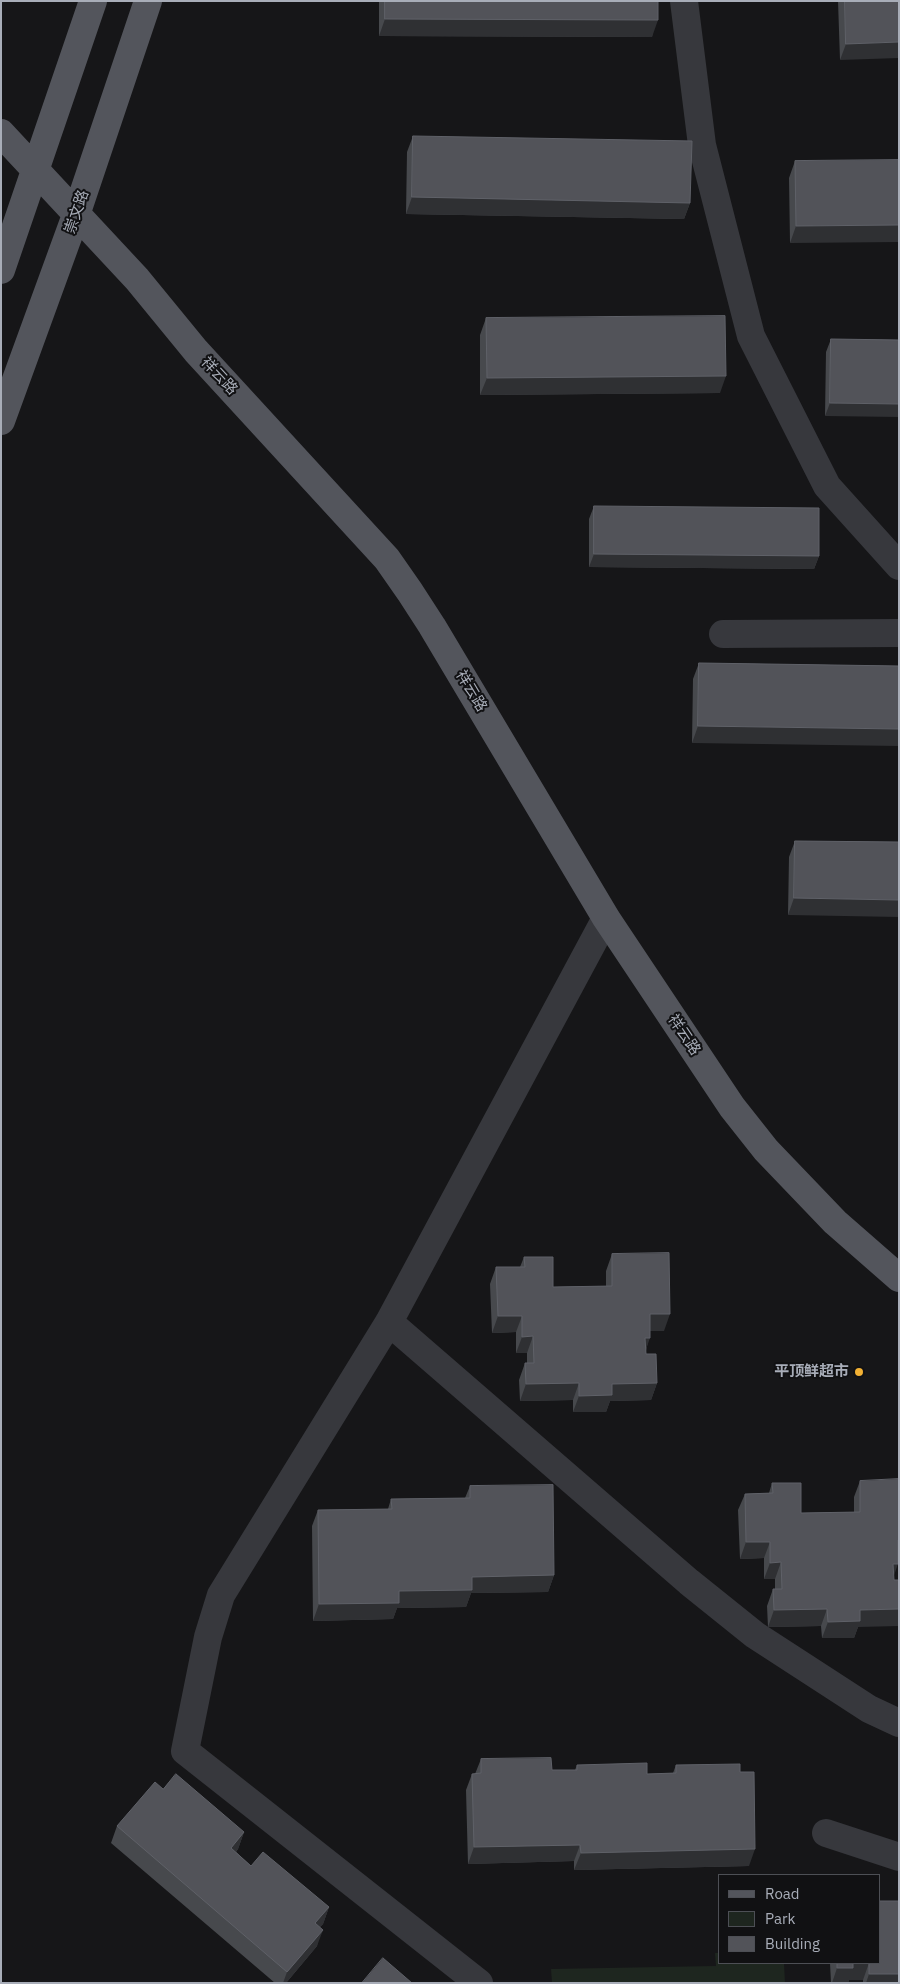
<!DOCTYPE html>
<meta charset="utf-8">
<style>
body{margin:0}
#map{position:relative;width:900px;height:1984px;overflow:hidden;background:#161618;font-family:"IBM Plex Sans",sans-serif}
canvas{display:block}
.frame{position:absolute;inset:0;border:2px solid #a8adb8;pointer-events:none}
.legend{position:absolute;left:718px;top:1874px;width:162px;height:90px;box-sizing:border-box;background:#111113;border:1px solid #4d4f55;margin:0;padding:6px 9px;list-style:none;font-size:15px;color:#a8adb8}
.legend li{display:flex;align-items:center;gap:10px;height:25px}
.legend b{width:25px;border:1px solid #4d4f55}
</style>
<div id="map">
<canvas width="900" height="1984"></canvas>
<div class="frame"></div>
<ul class="legend">
<li><b style="height:6px;background:#53555c"></b>Road</li>
<li><b style="height:14px;background:#1e261f"></b>Park</li>
<li><b style="height:14px;background:#525359"></b>Building</li>
</ul>
</div>
<script>
const c = document.querySelector('canvas').getContext('2d');
c.lineJoin = 'round';
function fill(path, color) {
  c.fillStyle = color;
  c.fill(path, 'evenodd');
}
function trace(path, color, width, dash) {
  c.strokeStyle = color;
  c.lineWidth = width;
  c.lineCap = dash ? 'butt' : 'round';
  c.setLineDash(dash || []);
  c.stroke(path);
}
function write(font, color, halo, rows, align = 'center') {
  c.font = font + ' "IBM Plex Sans","Noto Sans SC",sans-serif';
  c.lineWidth = 4;
  c.setLineDash([]);
  c.textBaseline = 'middle';
  c.strokeStyle = halo;
  c.fillStyle = color;
  for (const [text, x, y, turn = 0] of rows) {
    c.save();
    c.translate(x, y);
    c.rotate((+turn || 0) * Math.PI / 180);
    c.textAlign = isNaN(turn) ? turn : align;
    if (halo) c.strokeText(text, 0, 0);
    c.fillText(text, 0, 0);
    c.restore();
  }
}
const green = new Path2D(`
 M 715,1953 L 719,1953 L 719,1963 L 784,1963 L 785,1983 L 552,1983 L 551,1969 L 716,1966 Z`);
const minor = new Path2D(`
 M 684,1 L 702,145 L 751,336 L 827,486 L 899,566
 M 723,634 L 899,633
 M 389,1322 L 689,1582 L 755,1635 L 869,1709 L 899,1723
 M 826,1833 L 899,1857
 M 479,1983 L 185,1751 L 208,1637 L 221,1595 L 389,1322 L 606,918`);
const major = new Path2D(`
 M 1,133 L 137,279 L 196,351 L 387,559 L 410,592 L 432,626 L 606,918 L 732,1107 L 766,1150 L 835,1222 L 899,1278
 M 1,270 L 93,1
 M 1,421 L 76,215 L 148,1`);
const wall = new Path2D(`
 M 379,1 L 658,1 L 652,37 L 379,36 Z
 M 838,1 L 899,1 L 840,60 Z
 M 413,136 L 690,203 L 684,219 L 406,214 L 407,152 Z
 M 899,160 L 790,243 L 789,178 L 795,161 Z
 M 486,318 L 720,393 L 480,395 L 480,335 Z
 M 831,339 L 899,340 L 825,416 L 826,352 Z
 M 594,506 L 819,556 L 814,569 L 589,567 L 589,519 Z
 M 699,663 L 899,666 L 692,743 L 693,679 Z
 M 795,841 L 899,842 L 788,915 L 789,857 Z
 M 612,1254 L 664,1331 L 650,1331 L 646,1351 L 646,1354 L 657,1383 L 651,1400 L 610,1401 L 606,1412 L 573,1412 L 573,1400 L 520,1401 L 519,1380 L 525,1363 L 527,1363 L 527,1353 L 516,1353 L 516,1332 L 492,1333 L 490,1284 L 496,1267 L 520,1267 L 524,1257 L 553,1287 L 606,1286 L 606,1271 Z
 M 860,1481 L 899,1557 L 898,1557 L 858,1627 L 854,1638 L 822,1638 L 821,1626 L 768,1627 L 767,1606 L 773,1589 L 775,1589 L 775,1579 L 764,1579 L 764,1558 L 740,1559 L 738,1510 L 745,1494 L 769,1493 L 772,1483 L 801,1513 L 854,1512 L 854,1497 Z
 M 470,1486 L 554,1575 L 548,1592 L 471,1593 L 466,1607 L 397,1608 L 393,1619 L 313,1621 L 312,1526 L 318,1510 L 388,1509 L 391,1499 L 465,1498 Z
 M 481,1759 L 552,1770 L 575,1770 L 577,1765 L 647,1774 L 673,1773 L 676,1765 L 740,1772 L 749,1866 L 574,1870 L 574,1861 L 468,1864 L 466,1790 L 472,1774 L 475,1774 Z
 M 163,1789 L 244,1832 L 238,1849 L 236,1852 L 251,1866 L 329,1907 L 323,1924 L 320,1927 L 317,1946 L 286,1983 L 275,1983 L 111,1843 L 117,1826 Z
 M 830,1963 L 879,1963 L 899,1983 L 863,1983 L 863,1980 L 849,1980 L 848,1983 L 831,1983 Z`);
const shadedWall = new Path2D(`
 M 385,19 L 658,20 L 652,37 L 379,36 Z
 M 899,42 L 899,58 L 840,60 L 846,44 Z
 M 412,197 L 690,203 L 684,219 L 406,214 Z
 M 899,225 L 899,242 L 790,243 L 796,226 Z
 M 726,376 L 720,393 L 480,395 L 487,378 Z
 M 830,403 L 899,404 L 899,417 L 825,416 Z
 M 594,554 L 819,556 L 814,569 L 589,567 Z
 M 698,726 L 899,729 L 899,746 L 692,743 Z
 M 794,898 L 899,900 L 899,917 L 788,915 Z
 M 650,1314 L 670,1314 L 664,1331 L 644,1331 Z
 M 498,1316 L 522,1316 L 516,1332 L 492,1333 Z
 M 533,1336 L 527,1353 L 516,1353 L 522,1337 Z
 M 645,1338 L 650,1338 L 644,1355 Z
 M 579,1383 L 573,1400 L 520,1401 L 526,1384 Z
 M 657,1383 L 651,1400 L 610,1401 L 606,1412 L 573,1412 L 579,1396 L 612,1384 Z
 M 898,1540 L 899,1540 L 899,1557 L 892,1557 Z
 M 746,1542 L 770,1542 L 764,1558 L 740,1559 Z
 M 781,1562 L 775,1579 L 764,1579 L 770,1563 Z
 M 893,1564 L 898,1564 L 892,1581 Z
 M 554,1575 L 548,1592 L 471,1593 L 466,1607 L 397,1608 L 393,1619 L 313,1621 L 319,1604 L 399,1591 L 472,1577 Z
 M 827,1609 L 821,1626 L 768,1627 L 774,1610 Z
 M 899,1609 L 899,1626 L 858,1627 L 854,1638 L 822,1638 L 828,1622 L 860,1610 Z
 M 244,1832 L 238,1849 L 225,1865 L 231,1848 Z
 M 580,1845 L 574,1861 L 468,1864 L 474,1847 Z
 M 755,1849 L 749,1866 L 574,1870 L 581,1853 Z
 M 329,1907 L 323,1924 L 309,1939 L 315,1923 Z
 M 323,1930 L 317,1946 L 286,1983 L 283,1983 L 287,1972 Z
 M 853,1963 L 869,1963 L 863,1980 L 849,1980 L 848,1983 L 832,1983 L 837,1968 Z
 M 869,1974 L 899,1974 L 899,1983 L 866,1983 Z`);
const building = new Path2D(`
 M 385,1 L 658,1 L 658,20 L 385,19 Z
 M 845,1 L 899,1 L 899,42 L 846,44 Z
 M 413,136 L 692,141 L 690,203 L 412,197 Z
 M 899,160 L 899,225 L 796,226 L 795,161 Z
 M 725,316 L 726,376 L 487,378 L 486,318 Z
 M 831,339 L 899,340 L 899,404 L 830,403 Z
 M 594,506 L 819,508 L 819,556 L 594,554 Z
 M 699,663 L 899,666 L 899,729 L 698,726 Z
 M 795,841 L 899,842 L 899,900 L 794,898 Z
 M 669,1253 L 670,1314 L 650,1314 L 650,1338 L 645,1338 L 646,1354 L 656,1354 L 657,1383 L 612,1384 L 612,1395 L 579,1396 L 579,1383 L 526,1384 L 525,1363 L 534,1363 L 533,1336 L 522,1337 L 522,1316 L 498,1316 L 496,1267 L 525,1267 L 524,1257 L 553,1257 L 553,1287 L 612,1286 L 612,1254 Z
 M 899,1479 L 899,1540 L 898,1540 L 898,1564 L 893,1564 L 894,1580 L 899,1580 L 899,1609 L 860,1610 L 860,1621 L 828,1622 L 827,1609 L 774,1610 L 773,1589 L 782,1589 L 781,1562 L 770,1563 L 770,1542 L 746,1542 L 745,1494 L 773,1493 L 772,1483 L 801,1483 L 801,1513 L 860,1512 L 860,1481 Z
 M 553,1485 L 554,1575 L 472,1577 L 472,1590 L 399,1591 L 399,1603 L 319,1604 L 318,1510 L 392,1509 L 391,1499 L 470,1498 L 470,1486 Z
 M 551,1758 L 552,1770 L 577,1770 L 577,1765 L 647,1763 L 647,1774 L 676,1773 L 676,1765 L 740,1764 L 740,1772 L 754,1772 L 755,1849 L 581,1853 L 580,1845 L 474,1847 L 472,1774 L 481,1773 L 481,1759 Z
 M 176,1774 L 244,1832 L 231,1848 L 251,1866 L 263,1852 L 329,1907 L 315,1923 L 323,1930 L 287,1972 L 117,1826 L 155,1782 L 163,1789 Z
 M 879,1901 L 899,1901 L 899,1974 L 869,1974 L 869,1963 L 853,1963 L 853,1968 L 837,1968 L 837,1963 L 879,1963 Z
 M 383,1958 L 412,1983 L 362,1983 Z`);
const markers = [
 [859,1372,5,"#f2b134"]
];
const streetNames = [
 ["崇文路",77,212,-71],
 ["祥云路",219,376,47],
 ["祥云路",471,691,59],
 ["祥云路",684,1035,56]
];
const poiNames = [
 ["平顶鲜超市",849,1372]
];
fill(green, '#1e261f');
trace(minor, '#37383d', 28);
trace(major, '#53555c', 28);
fill(wall, '#47494d');
fill(shadedWall, '#2f3033');
fill(building, '#525359');
trace(building, '#5f6168', 1);
for (const [x, y, r, color] of markers) {
  const dot = new Path2D();
  dot.arc(x, y, r, 0, 2 * Math.PI);
  c.fillStyle = color;
  c.fill(dot);
  trace(dot, '#111113', 2);
}
write('15px', '#a8adb8', '#111113', streetNames);
write('bold 15px', '#a8adb8', '#111113', poiNames, 'right');
</script>
